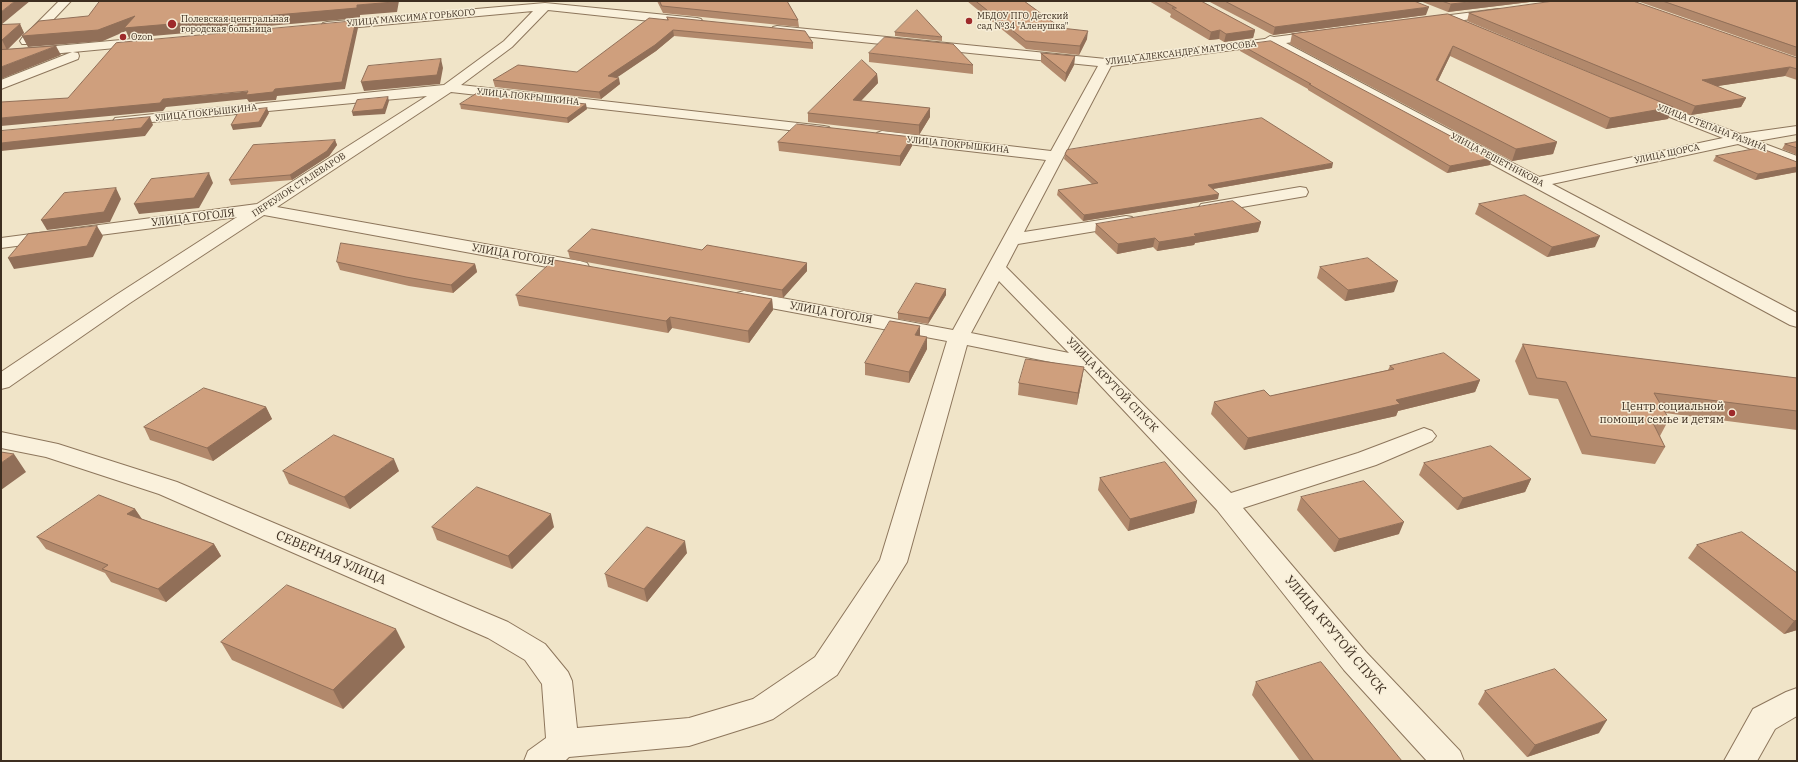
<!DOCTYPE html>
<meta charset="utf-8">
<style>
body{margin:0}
#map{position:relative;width:1798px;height:762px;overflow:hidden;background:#f0e4c8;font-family:"IBM Plex Serif",serif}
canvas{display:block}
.frame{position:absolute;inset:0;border:2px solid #3d2e20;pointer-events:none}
</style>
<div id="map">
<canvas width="1798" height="762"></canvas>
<div class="frame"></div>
</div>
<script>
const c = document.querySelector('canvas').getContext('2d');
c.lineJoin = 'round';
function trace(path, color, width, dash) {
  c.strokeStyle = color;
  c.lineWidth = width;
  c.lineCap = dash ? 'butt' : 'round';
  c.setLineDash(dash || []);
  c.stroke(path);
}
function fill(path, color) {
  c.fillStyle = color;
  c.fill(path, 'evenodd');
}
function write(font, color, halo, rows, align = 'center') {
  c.font = font + ' "IBM Plex Serif",serif';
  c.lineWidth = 3;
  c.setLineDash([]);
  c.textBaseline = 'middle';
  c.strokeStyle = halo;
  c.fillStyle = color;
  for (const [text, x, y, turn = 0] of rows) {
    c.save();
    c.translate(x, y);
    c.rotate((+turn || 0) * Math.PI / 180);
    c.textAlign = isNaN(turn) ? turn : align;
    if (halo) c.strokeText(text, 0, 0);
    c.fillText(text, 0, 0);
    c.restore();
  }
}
const minor = new Path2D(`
 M 59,1 L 71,1 L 30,44 L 22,44 L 20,41 L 22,38 Z
 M 545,3 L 697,18 L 701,19 L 703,22 L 701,25 L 697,26 L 548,10 L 512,47 L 461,85 L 824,126 L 829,127 L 831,130 L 829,133 L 824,134 L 451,92 L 277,207 L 580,261 L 587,263 L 589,267 L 587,271 L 580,273 L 264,215 L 130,303 L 9,387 L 1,389 L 1,372 L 116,295 L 237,217 L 1,248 L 1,238 L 257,204 L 427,96 L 120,125 L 115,124 L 113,121 L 115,118 L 444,85 L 504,41 L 533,11 L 327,30 L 323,29 L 321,26 L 323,23 L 327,22 Z
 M 1498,9 L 1504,12 L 1502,14 L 1427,26 L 1423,25 L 1421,22 L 1423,19 L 1427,18 Z
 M 777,26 L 1106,59 L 1265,39 L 1270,36 L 1274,37 L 1321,31 L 1325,32 L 1327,35 L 1325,38 L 1286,43 L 1539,177 L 1723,138 L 1639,105 L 1637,102 L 1639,99 L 1644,98 L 1740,134 L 1797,126 L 1797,134 L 1757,141 L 1797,156 L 1797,167 L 1738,144 L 1552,184 L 1797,313 L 1797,327 L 1790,325 L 1271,45 L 1111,66 L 1024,232 L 1126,216 L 1132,217 L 1135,221 L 1132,225 L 1018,244 L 1006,267 L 1231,493 L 1358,453 L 1416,431 L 1424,428 L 1432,431 L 1436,436 L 1432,441 L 1376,465 L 1243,508 L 1366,652 L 1460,751 L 1464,761 L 1427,761 L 1344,670 L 1217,510 L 1085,369 L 967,345 L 907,562 L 837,675 L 773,719 L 762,723 L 689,746 L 569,757 L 565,761 L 524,761 L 528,751 L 546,738 L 542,684 L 525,660 L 488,638 L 159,494 L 46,457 L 1,448 L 1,432 L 58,444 L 177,482 L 508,622 L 545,644 L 568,672 L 572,681 L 577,728 L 689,718 L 753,699 L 815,657 L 880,560 L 947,341 L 744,303 L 737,301 L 734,297 L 737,293 L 744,291 L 953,330 L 1046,160 L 882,141 L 877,139 L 874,136 L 877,133 L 882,131 L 1051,151 L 1098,66 L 773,33 L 771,30 L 773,27 ZM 999,281 L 1069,353 L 971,333 Z
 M 143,38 L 147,39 L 149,42 L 147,45 L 73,52 L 78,53 L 79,56 L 78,59 L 1,89 L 1,80 L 72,52 L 1,59 L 1,51 Z
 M 1300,187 L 1306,188 L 1308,192 L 1306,196 L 1207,213 L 1201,212 L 1198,208 L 1201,204 L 1207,203 Z
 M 1797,688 L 1797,716 L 1775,729 L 1757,761 L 1724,761 L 1753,709 L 1786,692 Z`);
const wall = new Path2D(`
 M 657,1 L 787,1 L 798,20 L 799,27 L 663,13 Z
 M 967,1 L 1024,1 L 1061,28 L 1087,39 L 1079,55 L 1026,49 Z
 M 1149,1 L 1201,1 L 1255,30 L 1253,38 L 1224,42 L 1219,39 L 1209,40 L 1170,17 L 1171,14 Z
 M 1208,1 L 1414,1 L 1426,15 L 1273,35 Z
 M 1420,1 L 1538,1 L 1448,12 Z
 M 1637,1 L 1797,1 L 1797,57 Z
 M 1469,13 L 1797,58 L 1797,80 L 1785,76 L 1717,86 L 1746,98 L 1741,107 L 1691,115 L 1673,108 L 1668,119 L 1606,129 L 1450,56 L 1438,81 L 1557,142 L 1553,154 L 1512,161 L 1290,44 L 1292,34 L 1448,14 L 1634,91 L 1467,21 Z
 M 667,17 L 813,43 L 813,49 L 674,36 L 656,51 L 617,77 L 620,84 L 601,99 L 495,87 L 493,80 L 577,72 L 667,20 Z
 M 20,24 L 24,33 L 7,50 L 1,50 L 1,25 Z
 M 895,32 L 942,37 L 942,41 L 895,36 Z
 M 1241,45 L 1490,165 L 1447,173 L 1308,90 L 1308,89 L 1240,51 Z
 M 869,53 L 973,65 L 973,74 L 869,62 Z
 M 1041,53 L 1075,56 L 1074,65 L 1065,82 L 1041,62 Z
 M 877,74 L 878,83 L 861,101 L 930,108 L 930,117 L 919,135 L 808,122 L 808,113 Z
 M 460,104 L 587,109 L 568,123 L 461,109 Z
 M 912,137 L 912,146 L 900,166 L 779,151 L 778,142 Z
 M 335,140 L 337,145 L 329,156 L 292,180 L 231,185 L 229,180 Z
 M 1797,142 L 1797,155 L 1782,149 L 1785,144 Z
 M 1065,154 L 1332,168 L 1213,189 L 1218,199 L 1083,221 L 1057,195 L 1058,190 L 1092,184 L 1064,159 Z
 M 1716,156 L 1797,162 L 1797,172 L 1755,180 L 1713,161 Z
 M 1479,204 L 1595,247 L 1547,257 L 1475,214 Z
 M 1261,222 L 1258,232 L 1195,243 L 1194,245 L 1157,251 L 1153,247 L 1117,254 L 1095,233 L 1096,224 Z
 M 702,250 L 807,263 L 807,271 L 783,298 L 570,259 L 568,251 Z
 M 337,262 L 475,264 L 477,272 L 453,293 L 409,286 L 340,270 Z
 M 1320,267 L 1394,292 L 1345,301 L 1317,278 Z
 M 946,289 L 946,295 L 928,324 L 898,319 L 898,313 Z
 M 516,295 L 772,299 L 773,310 L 749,343 L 672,328 L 668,333 L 519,306 Z
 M 1523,344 L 1797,378 L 1797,430 L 1665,413 L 1669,419 L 1660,436 L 1665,447 L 1655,464 L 1582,454 L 1558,399 L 1529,395 L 1515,361 Z
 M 927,349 L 909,383 L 865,375 L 865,363 Z
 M 1390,366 L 1480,380 L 1475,392 L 1398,411 L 1396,416 L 1244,450 L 1211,414 L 1214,402 L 1270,396 L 1388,370 Z
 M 1082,379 L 1077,405 L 1018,395 L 1019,383 Z
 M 266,407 L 272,419 L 213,461 L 150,440 L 144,427 Z
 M 1424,463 L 1531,479 L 1525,492 L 1457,510 L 1419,475 Z
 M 283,471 L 399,471 L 350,509 L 289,484 Z
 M 1100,478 L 1197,501 L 1194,513 L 1128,531 L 1098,490 Z
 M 1301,497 L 1399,534 L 1334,552 L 1297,510 Z
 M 135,509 L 142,519 L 214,544 L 221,556 L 166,602 L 111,582 L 105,573 L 46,549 L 37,537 Z
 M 432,527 L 554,527 L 512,569 L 437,540 Z
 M 1697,545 L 1797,573 L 1797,630 L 1784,634 L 1688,558 Z
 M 687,553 L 647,602 L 608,587 L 605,574 Z
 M 221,642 L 405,647 L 343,709 L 232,660 Z
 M 1256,682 L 1402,761 L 1300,761 L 1252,695 Z
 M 1485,691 L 1599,733 L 1527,757 L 1478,704 Z`);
const shadedWall = new Path2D(`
 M 15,1 L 30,1 L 1,25 L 1,12 Z
 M 394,1 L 399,1 L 397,12 L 360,15 L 360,18 L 129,38 L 126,31 L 103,41 L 28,47 L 22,36 L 135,16 L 357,5 Z
 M 1478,1 L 1538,1 L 1448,12 L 1451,4 Z
 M 1429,7 L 1426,15 L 1273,35 L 1275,27 Z
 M 356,21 L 358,28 L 345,89 L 277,96 L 276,100 L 249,102 L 247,99 L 166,107 L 163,111 L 1,126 L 1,118 L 163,99 L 275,89 Z
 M 20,24 L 24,33 L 7,50 L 2,40 Z
 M 673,30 L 674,36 L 656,51 L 609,83 L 608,76 Z
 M 1220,30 L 1219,39 L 1209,40 L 1211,32 Z
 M 1255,30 L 1253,38 L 1224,42 L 1226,34 Z
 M 1088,31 L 1087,39 L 1079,55 L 1080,46 Z
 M 56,46 L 61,55 L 1,79 L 1,67 Z
 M 1453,46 L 1450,56 L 1433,91 L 1436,80 Z
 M 1075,56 L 1074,65 L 1065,82 L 1066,73 Z
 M 441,59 L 443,68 L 440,84 L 364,91 L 361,82 Z
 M 1790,67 L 1785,76 L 1698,89 L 1702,80 Z
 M 877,74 L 878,83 L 853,109 L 853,100 Z
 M 619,78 L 620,84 L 601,99 L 599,92 Z
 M 388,97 L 389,101 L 385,114 L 353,116 L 352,112 Z
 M 1746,98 L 1741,107 L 1691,115 L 1695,106 Z
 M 586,104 L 587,109 L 568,123 L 567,118 Z
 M 1673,107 L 1668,119 L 1606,129 L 1610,118 Z
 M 267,108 L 269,113 L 261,127 L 233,130 L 231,125 Z
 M 930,108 L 930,117 L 919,135 L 919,125 Z
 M 150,117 L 153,125 L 145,136 L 1,151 L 1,143 Z
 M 912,137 L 912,146 L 900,166 L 900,156 Z
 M 335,140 L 337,145 L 329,156 L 292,180 L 290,175 Z
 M 1557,142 L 1553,154 L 1512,161 L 1516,149 Z
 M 1492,158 L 1490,165 L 1447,173 L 1450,166 Z
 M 1333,163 L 1332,168 L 1207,190 L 1208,185 Z
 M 1797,167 L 1797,172 L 1755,180 L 1758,174 Z
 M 209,173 L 213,183 L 199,208 L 139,214 L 134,204 Z
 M 116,188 L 121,199 L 110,222 L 47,230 L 41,220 Z
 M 1219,194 L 1218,199 L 1083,221 L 1084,215 Z
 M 1261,222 L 1258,232 L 1195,243 L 1194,245 L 1157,251 L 1159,242 L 1194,234 Z
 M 97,226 L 103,236 L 93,257 L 14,269 L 8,258 Z
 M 1600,236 L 1595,247 L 1547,257 L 1552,247 Z
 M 1155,238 L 1153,247 L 1117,254 L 1118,244 Z
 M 807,263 L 807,271 L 783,298 L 782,290 Z
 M 475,264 L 477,272 L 453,293 L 451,285 Z
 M 1398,281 L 1394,292 L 1345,301 L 1348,290 Z
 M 946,289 L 946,295 L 928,324 L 929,318 Z
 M 772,299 L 773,310 L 749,343 L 748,331 Z
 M 670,317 L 672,328 L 668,333 L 666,321 Z
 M 920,326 L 920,338 L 915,335 Z
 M 927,337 L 927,349 L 909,383 L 909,372 Z
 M 1084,367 L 1082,379 L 1077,405 L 1078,393 Z
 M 1480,380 L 1475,392 L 1398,411 L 1396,416 L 1244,450 L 1248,438 L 1396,400 Z
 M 266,407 L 272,419 L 213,461 L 207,448 Z
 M 14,454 L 26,472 L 1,490 L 1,463 Z
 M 394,459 L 399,471 L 350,509 L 344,497 Z
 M 1531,479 L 1525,492 L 1457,510 L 1463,498 Z
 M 1197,501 L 1194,513 L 1128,531 L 1130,519 Z
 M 135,509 L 143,521 L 127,514 Z
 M 551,514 L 554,527 L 512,569 L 508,556 Z
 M 1404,522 L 1399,534 L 1334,552 L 1339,539 Z
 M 685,541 L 687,553 L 647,602 L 644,589 Z
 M 214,544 L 221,556 L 166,602 L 158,589 Z
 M 1797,620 L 1797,630 L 1784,634 L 1794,621 Z
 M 396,629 L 405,647 L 343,709 L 333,690 Z
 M 1607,720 L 1599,733 L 1527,757 L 1535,745 Z`);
const building = new Path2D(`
 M 1,1 L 15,1 L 1,12 Z
 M 100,1 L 394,1 L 394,2 L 357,5 L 357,8 L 124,28 L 135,16 L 98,30 L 22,36 L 39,21 L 88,16 Z
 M 660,1 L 787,1 L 798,20 L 662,6 Z
 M 976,1 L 1024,1 L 1061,28 L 1088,31 L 1080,46 L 1026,41 Z
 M 1164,1 L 1201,1 L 1255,30 L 1226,34 L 1220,30 L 1211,32 L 1172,8 L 1176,8 Z
 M 1225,1 L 1414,1 L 1429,7 L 1275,27 Z
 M 1442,1 L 1478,1 L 1451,4 Z
 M 1554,1 L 1633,1 L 1797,58 L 1797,69 L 1790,67 L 1702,80 L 1746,98 L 1695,106 L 1469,13 Z
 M 1663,1 L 1797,1 L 1797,47 Z
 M 917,10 L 942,37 L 895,32 Z
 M 1448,14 L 1673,107 L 1610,118 L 1453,46 L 1436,80 L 1557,142 L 1516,149 L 1292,34 Z
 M 667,17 L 805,31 L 813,43 L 673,30 L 655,45 L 608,76 L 619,78 L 599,92 L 493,80 L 518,65 L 577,72 L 649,18 L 668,20 Z
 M 356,21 L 342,82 L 275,89 L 273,92 L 246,95 L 248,91 L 163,99 L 160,103 L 1,118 L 1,102 L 68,98 L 116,43 Z
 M 20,24 L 2,40 L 1,40 L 1,25 Z
 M 885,37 L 953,44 L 973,65 L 869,53 Z
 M 1271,41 L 1492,158 L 1450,166 L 1309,84 L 1311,84 L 1241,45 Z
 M 56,46 L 1,67 L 1,50 Z
 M 1041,53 L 1075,56 L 1066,73 Z
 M 441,59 L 437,75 L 361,82 L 368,66 Z
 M 862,60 L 877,74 L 853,100 L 930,108 L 919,125 L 808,113 Z
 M 479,92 L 586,104 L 567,118 L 460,104 Z
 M 388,97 L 383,109 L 352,112 L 357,100 Z
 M 267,108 L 259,122 L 231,125 L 239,111 Z
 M 150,117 L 141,128 L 1,143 L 1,131 Z
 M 1262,118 L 1333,163 L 1208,185 L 1219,194 L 1084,215 L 1058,190 L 1098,183 L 1065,154 L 1067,150 Z
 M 797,124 L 912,137 L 900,156 L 778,142 Z
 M 335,140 L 327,151 L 290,175 L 229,180 L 253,145 Z
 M 1797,142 L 1797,148 L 1785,144 Z
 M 1760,148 L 1797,162 L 1797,167 L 1758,174 L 1716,156 Z
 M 209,173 L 194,198 L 134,204 L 151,179 Z
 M 116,188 L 104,212 L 41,220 L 64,193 Z
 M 1525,195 L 1600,236 L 1552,247 L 1479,204 Z
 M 1233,201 L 1261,222 L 1194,234 L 1196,236 L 1159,242 L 1155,238 L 1118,244 L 1096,224 Z
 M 97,226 L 87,246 L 8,258 L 28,234 Z
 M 592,229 L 702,250 L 707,245 L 807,263 L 782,290 L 568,251 Z
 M 341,243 L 475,264 L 451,285 L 406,277 L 337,262 Z
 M 1368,258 L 1398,281 L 1348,290 L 1320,267 Z
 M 554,260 L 772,299 L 748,331 L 670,317 L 666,321 L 516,295 Z
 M 916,283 L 946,289 L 929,318 L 898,313 Z
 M 890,321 L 920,326 L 915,335 L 927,337 L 909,372 L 865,363 Z
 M 1523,344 L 1797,378 L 1797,411 L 1654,393 L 1669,419 L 1650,417 L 1665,447 L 1591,436 L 1566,382 L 1537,378 Z
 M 1444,353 L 1480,380 L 1396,400 L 1400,404 L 1248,438 L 1214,402 L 1264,390 L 1270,396 L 1394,369 L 1390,366 Z
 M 1026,359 L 1084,367 L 1078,393 L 1019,383 Z
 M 204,388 L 266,407 L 207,448 L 144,427 Z
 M 334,435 L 394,459 L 344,497 L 283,471 Z
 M 1491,446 L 1531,479 L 1463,498 L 1424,463 Z
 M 1,452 L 14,454 L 1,463 Z
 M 1165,462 L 1197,501 L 1130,519 L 1100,478 Z
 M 1364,481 L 1404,522 L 1339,539 L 1301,497 Z
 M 477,487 L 551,514 L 508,556 L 432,527 Z
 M 99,495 L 135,509 L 127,514 L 214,544 L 158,589 L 102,569 L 108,565 L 37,537 Z
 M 647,527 L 685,541 L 644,589 L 605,574 Z
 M 1742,532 L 1797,573 L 1797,620 L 1794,621 L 1697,545 Z
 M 287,585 L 396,629 L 333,690 L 221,642 Z
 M 1321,662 L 1402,761 L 1314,761 L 1256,682 Z
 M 1555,669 L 1607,720 L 1535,745 L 1485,691 Z`);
const markers = [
 [969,21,4,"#9e2a2b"],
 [172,24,5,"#9e2a2b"],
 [123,37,4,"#9e2a2b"],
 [1732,413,4,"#9e2a2b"]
];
const farPoinames = [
 ["МБДОУ ПГО Детский",977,16],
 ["сад №34 \"Аленушка\"",977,26],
 ["Полевская центральная",181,19],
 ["городская больница",181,29],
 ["Ozon",131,37]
];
const farStreetnames = [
 ["УЛИЦА МАКСИМА ГОРЬКОГО",411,18,-5],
 ["УЛИЦА АЛЕКСАНДРА МАТРОСОВА",1181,53,-7],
 ["УЛИЦА ПОКРЫШКИНА",528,97,6],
 ["УЛИЦА ПОКРЫШКИНА",206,113,-6],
 ["УЛИЦА СТЕПАНА РАЗИНА",1712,128,21],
 ["УЛИЦА ПОКРЫШКИНА",958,145,6],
 ["УЛИЦА ЩОРСА",1667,154,-12],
 ["УЛИЦА РЕШЕТНИКОВА",1497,160,28],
 ["ПЕРЕУЛОК СТАЛЕВАРОВ",299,185,-33]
];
const streetNames = [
 ["УЛИЦА ГОГОЛЯ",193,218,-7],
 ["УЛИЦА ГОГОЛЯ",513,255,10],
 ["УЛИЦА ГОГОЛЯ",831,313,10],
 ["УЛИЦА КРУТОЙ СПУСК",1112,385,46]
];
const poiNames = [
 ["Центр социальной",1724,407],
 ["помощи семье и детям",1724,420]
];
const nearStreetnames = [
 ["СЕВЕРНАЯ УЛИЦА",331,558,23],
 ["УЛИЦА КРУТОЙ СПУСК",1335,635,50]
];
trace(minor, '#8d765c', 2);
fill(minor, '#faf1dc');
fill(wall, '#b2896c');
fill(shadedWall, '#916f58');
fill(building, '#cf9f7d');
trace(building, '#916f58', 1);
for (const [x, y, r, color] of markers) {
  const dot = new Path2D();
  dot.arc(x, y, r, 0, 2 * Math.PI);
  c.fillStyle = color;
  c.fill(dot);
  trace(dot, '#f7eed8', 1.5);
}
write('9px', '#3d2e20', '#f7eed8', farPoinames, 'left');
write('9px', '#3d2e20', '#f7eed8', farStreetnames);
write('11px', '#3d2e20', '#f7eed8', streetNames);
write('11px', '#3d2e20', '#f7eed8', poiNames, 'right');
write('13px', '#3d2e20', '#f7eed8', nearStreetnames);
</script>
